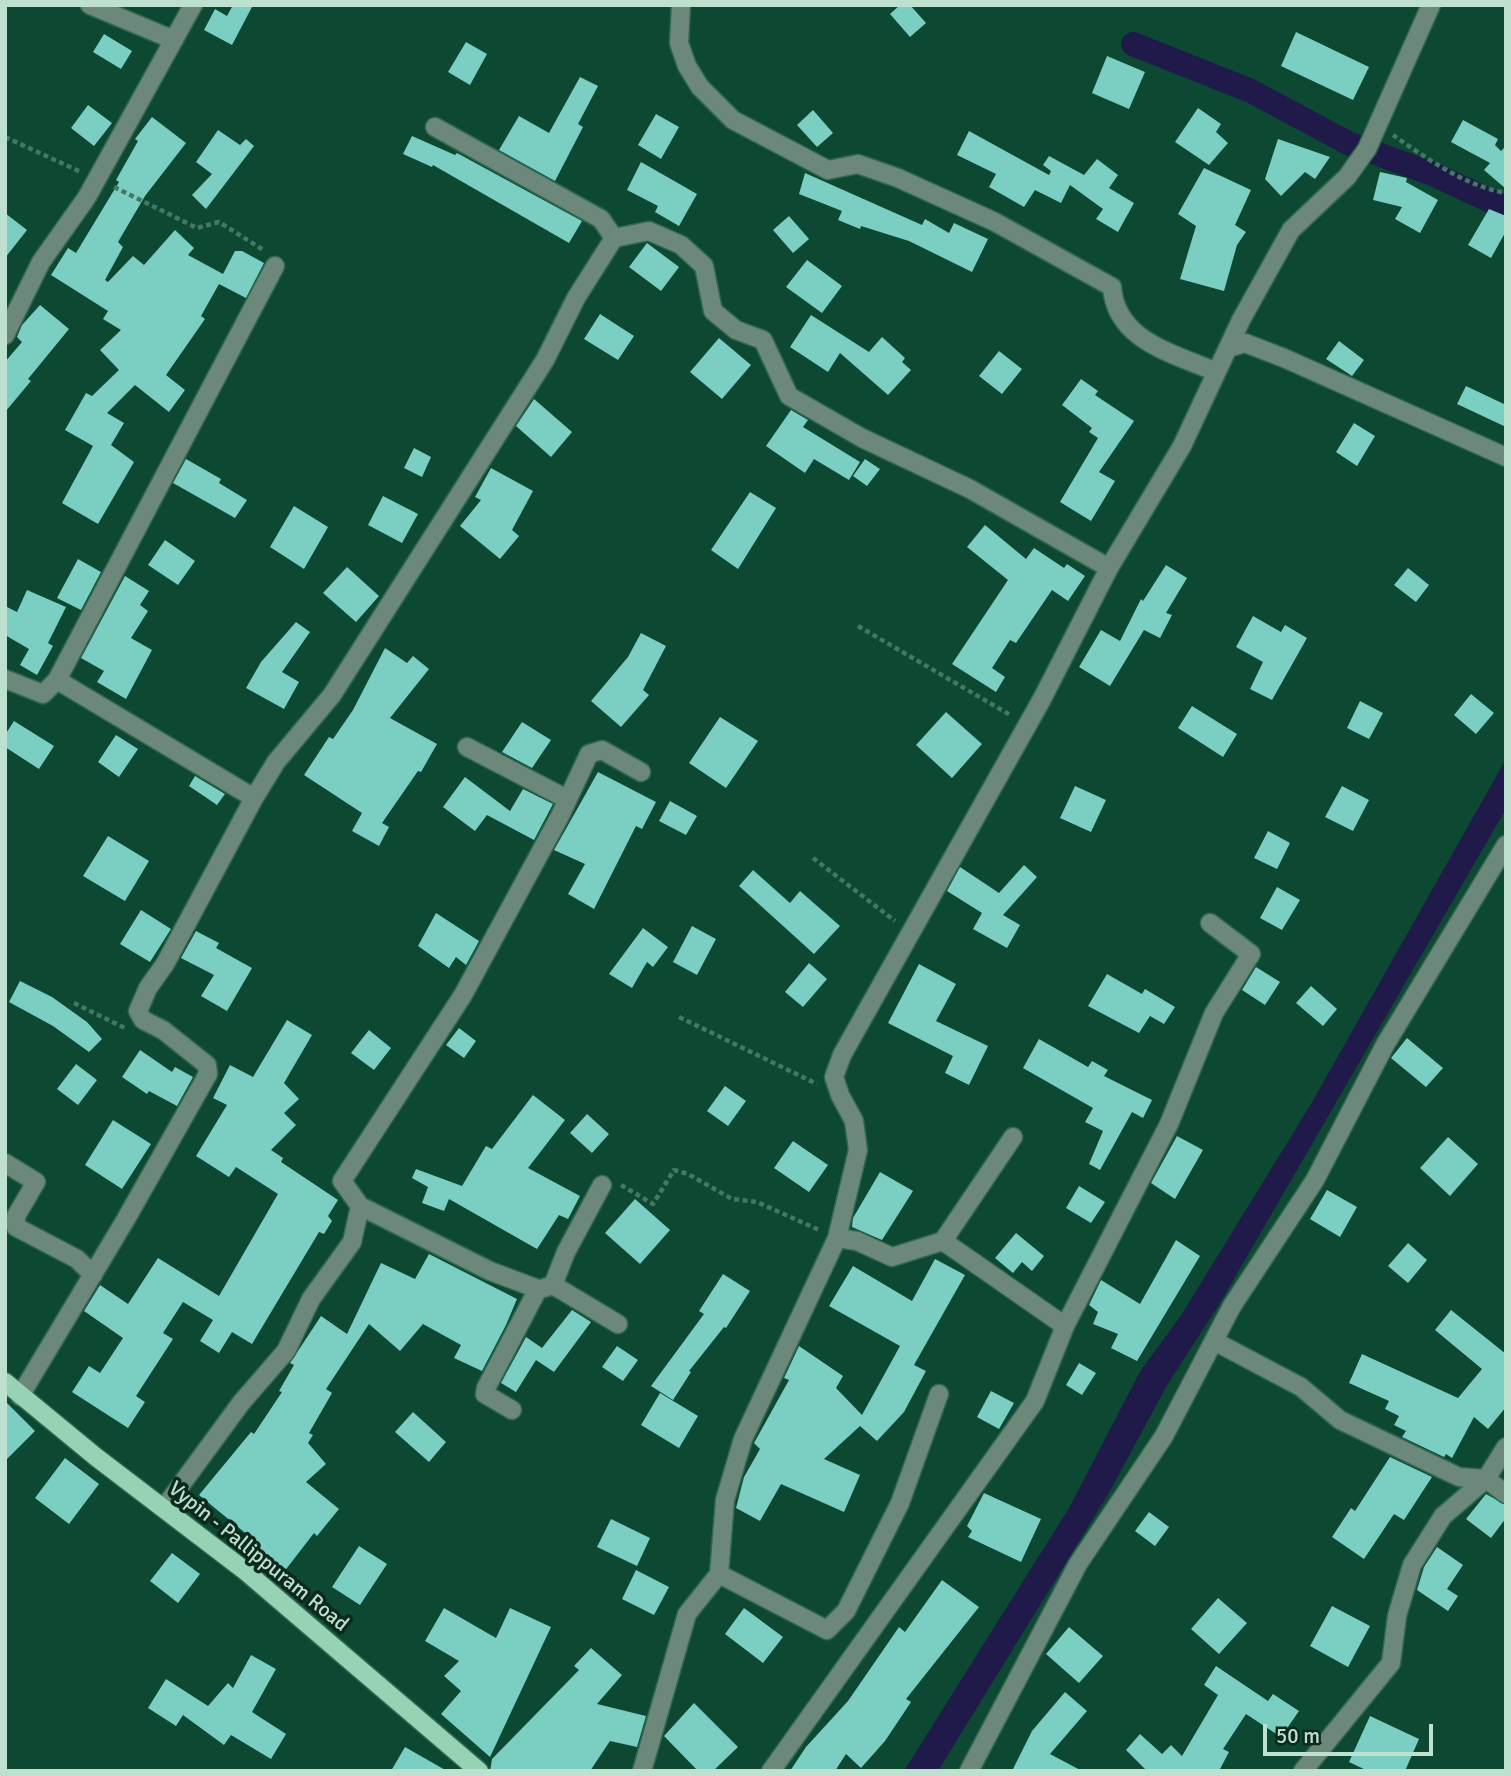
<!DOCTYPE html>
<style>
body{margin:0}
#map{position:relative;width:1511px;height:1776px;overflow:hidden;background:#0c4832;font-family:Signika,sans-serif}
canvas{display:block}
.frame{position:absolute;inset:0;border:7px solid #bee1cf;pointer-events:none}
.scale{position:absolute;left:1263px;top:1724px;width:170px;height:32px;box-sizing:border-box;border:4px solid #bee1cf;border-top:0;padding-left:9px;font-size:21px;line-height:24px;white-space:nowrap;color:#bee1cf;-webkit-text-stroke:5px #0b2a1d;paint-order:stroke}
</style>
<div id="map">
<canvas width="1511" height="1776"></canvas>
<div class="frame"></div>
<div class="scale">50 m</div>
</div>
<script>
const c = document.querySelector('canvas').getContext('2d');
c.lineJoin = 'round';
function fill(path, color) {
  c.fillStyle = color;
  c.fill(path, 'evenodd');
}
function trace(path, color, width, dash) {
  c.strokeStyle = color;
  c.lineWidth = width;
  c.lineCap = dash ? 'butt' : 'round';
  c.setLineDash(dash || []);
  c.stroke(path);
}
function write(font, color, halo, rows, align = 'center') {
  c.font = font + ' Signika,sans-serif';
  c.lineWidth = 7;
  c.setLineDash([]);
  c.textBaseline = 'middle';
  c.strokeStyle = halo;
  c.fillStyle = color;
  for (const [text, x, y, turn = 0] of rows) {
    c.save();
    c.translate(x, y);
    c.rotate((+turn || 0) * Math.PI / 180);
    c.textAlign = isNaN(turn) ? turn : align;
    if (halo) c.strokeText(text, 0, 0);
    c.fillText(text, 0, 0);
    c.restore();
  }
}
const water = new Path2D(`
 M 1506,759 L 1506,809 L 1220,1303 L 1166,1387 L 1110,1491 L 938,1771 L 904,1771 L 1069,1508 L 1141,1370 L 1180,1317 L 1311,1104 Z`);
const canal = new Path2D(`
 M 1133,44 L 1251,91 L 1348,143 L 1435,175 L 1506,208`);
const building = new Path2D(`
 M 233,5 L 253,5 L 232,45 L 204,30 L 215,9 L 227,16 Z
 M 900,5 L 910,5 L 926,23 L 910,37 L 890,14 Z
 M 1296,32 L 1369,67 L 1353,100 L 1281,66 Z
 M 104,34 L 132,51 L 121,69 L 93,52 Z
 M 466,42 L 487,54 L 470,85 L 448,72 Z
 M 1107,56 L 1145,72 L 1129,109 L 1092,93 Z
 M 580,77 L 598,86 L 578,124 L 583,127 L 555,181 L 499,150 L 519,116 L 549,133 Z
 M 88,105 L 112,123 L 94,146 L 71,128 Z
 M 1198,108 L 1221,124 L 1216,132 L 1228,143 L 1209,165 L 1175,142 Z
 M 813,110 L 833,133 L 817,147 L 797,125 Z
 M 656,114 L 679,127 L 661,159 L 638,145 Z
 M 152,117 L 186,143 L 145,196 L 118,242 L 123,247 L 105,280 L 108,282 L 133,256 L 144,265 L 175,230 L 194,248 L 188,255 L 223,274 L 235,251 L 242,251 L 264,263 L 246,298 L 219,284 L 201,316 L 205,319 L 166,375 L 185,390 L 169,412 L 135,385 L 107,413 L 124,423 L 111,445 L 134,462 L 98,524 L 62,503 L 93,446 L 65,430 L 86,393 L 92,396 L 119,370 L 100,350 L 121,330 L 103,319 L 108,311 L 51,275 L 68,248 L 76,253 L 119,182 L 116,180 L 138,141 L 135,139 Z
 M 1463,120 L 1498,139 L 1495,145 L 1501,151 L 1506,146 L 1506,189 L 1484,170 L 1490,163 L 1451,142 Z
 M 218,130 L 240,145 L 246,139 L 254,146 L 206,209 L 192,195 L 212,174 L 196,162 Z
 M 969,131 L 1049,175 L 1051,171 L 1043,165 L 1049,156 L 1084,175 L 1097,159 L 1118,175 L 1109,188 L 1134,203 L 1118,232 L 1096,219 L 1103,209 L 1070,185 L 1061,203 L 1035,190 L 1024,207 L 989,187 L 996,174 L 957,155 Z
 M 412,136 L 455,155 L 457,153 L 582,221 L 569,243 L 433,165 L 432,167 L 403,154 Z
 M 1278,139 L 1330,157 L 1315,179 L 1305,172 L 1281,196 L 1265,179 Z
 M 641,162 L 697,194 L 679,226 L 655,212 L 658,206 L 627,190 Z
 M 1204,168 L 1251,190 L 1235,225 L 1246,232 L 1237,245 L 1224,291 L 1180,279 L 1196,226 L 1178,214 Z
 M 1380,172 L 1407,178 L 1406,182 L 1438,200 L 1420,233 L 1395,219 L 1402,207 L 1373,200 Z
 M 805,173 L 922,225 L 925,219 L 949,233 L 954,223 L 988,239 L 972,272 L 909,241 L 861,226 L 860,229 L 838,220 L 842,211 L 799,194 Z
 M 1489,209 L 1506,216 L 1506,231 L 1491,258 L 1468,245 Z
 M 5,213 L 27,230 L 5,258 Z
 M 789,216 L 809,239 L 793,253 L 773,230 Z
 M 647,243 L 679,267 L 661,291 L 629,267 Z
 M 807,260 L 842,286 L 822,313 L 786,287 Z
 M 40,305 L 69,329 L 28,379 L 31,381 L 5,412 L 5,362 L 22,342 L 17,337 L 22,325 Z
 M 600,314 L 634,336 L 618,360 L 584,339 Z
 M 811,315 L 869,352 L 882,337 L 905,358 L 902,362 L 911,370 L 888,395 L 840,353 L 828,372 L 790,347 Z
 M 719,338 L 751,365 L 722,399 L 690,372 Z
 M 1339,341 L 1364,360 L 1352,376 L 1326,359 Z
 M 999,351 L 1022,369 L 1002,394 L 979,376 Z
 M 1081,379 L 1098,391 L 1095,395 L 1134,421 L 1099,472 L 1115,481 L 1091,521 L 1060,502 L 1098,438 L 1089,432 L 1092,428 L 1062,405 Z
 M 1466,386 L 1506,405 L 1506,427 L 1457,404 Z
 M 534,399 L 572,432 L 551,457 L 516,426 Z
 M 791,410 L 808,420 L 803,427 L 860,462 L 849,480 L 814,459 L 805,473 L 766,446 Z
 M 1354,423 L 1375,436 L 1357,466 L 1336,452 Z
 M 414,448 L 431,457 L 422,477 L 404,468 Z
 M 186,459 L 221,479 L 219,483 L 247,500 L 235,518 L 173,483 Z
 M 865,459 L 880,469 L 867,486 L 853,476 Z
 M 491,468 L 533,491 L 512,530 L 519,536 L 500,559 L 460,526 L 481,500 L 475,497 Z
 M 750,492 L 776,508 L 738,569 L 711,550 Z
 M 383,496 L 418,514 L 402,543 L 368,525 Z
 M 294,506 L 328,527 L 304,569 L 270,547 Z
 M 985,525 L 1026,559 L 1034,548 L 1064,568 L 1067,564 L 1085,576 L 1068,601 L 1052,590 L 1016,643 L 1010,640 L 992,668 L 1005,677 L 996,692 L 952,664 L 1008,580 L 967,547 Z
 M 165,540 L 195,561 L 178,585 L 148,565 Z
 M 78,559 L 101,572 L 81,610 L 57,598 Z
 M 1166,565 L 1187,578 L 1166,613 L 1172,615 L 1160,638 L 1144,630 L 1110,686 L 1079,667 L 1101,630 L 1120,641 L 1141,599 L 1143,601 Z
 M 347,567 L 379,596 L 356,622 L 323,593 Z
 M 1408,568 L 1429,585 L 1416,602 L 1394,585 Z
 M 125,576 L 149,591 L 140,605 L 148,611 L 131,638 L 152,650 L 126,699 L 97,682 L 104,671 L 81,658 Z
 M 27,590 L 66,607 L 48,643 L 53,646 L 37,675 L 20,665 L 29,649 L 5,635 L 5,606 L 17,612 Z
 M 1253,616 L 1281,632 L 1285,625 L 1307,638 L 1272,700 L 1250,689 L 1263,662 L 1236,647 Z
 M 296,622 L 310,632 L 282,672 L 299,682 L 284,709 L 246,688 L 261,662 Z
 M 641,633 L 666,646 L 643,690 L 649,695 L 621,727 L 591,701 L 628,657 Z
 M 385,648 L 407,663 L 413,656 L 429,669 L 390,718 L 437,744 L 421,772 L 418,771 L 382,823 L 389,827 L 379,846 L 352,831 L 362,813 L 304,775 L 329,737 L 333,739 L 353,710 Z
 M 1471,694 L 1494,713 L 1476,734 L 1454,715 Z
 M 1360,701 L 1383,713 L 1369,739 L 1347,728 Z
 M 1192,706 L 1237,734 L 1223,757 L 1178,728 Z
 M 946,712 L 982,744 L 952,778 L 916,745 Z
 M 720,717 L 758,741 L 726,788 L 689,763 Z
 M 14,721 L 54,746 L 39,769 L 5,747 L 5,735 Z
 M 522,722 L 551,740 L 532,768 L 502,752 Z
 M 116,735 L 138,749 L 119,777 L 98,762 Z
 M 598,772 L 656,802 L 642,829 L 636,826 L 594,909 L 568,894 L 585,864 L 554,850 Z
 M 195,776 L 225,794 L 217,805 L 189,786 Z
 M 465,777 L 510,811 L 523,789 L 553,804 L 534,840 L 487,815 L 475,831 L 443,807 Z
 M 1075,786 L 1106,800 L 1091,832 L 1060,818 Z
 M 1342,786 L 1369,800 L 1353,831 L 1325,817 Z
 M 670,801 L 697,816 L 686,835 L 659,821 Z
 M 1268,831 L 1290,843 L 1277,869 L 1254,858 Z
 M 108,836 L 149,861 L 125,901 L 83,876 Z
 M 1024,865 L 1037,877 L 1003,915 L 1020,925 L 1007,948 L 973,929 L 982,913 L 947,891 L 960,867 L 999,893 Z
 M 753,870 L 790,903 L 800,891 L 840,926 L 814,954 L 739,886 Z
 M 1277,887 L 1300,900 L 1282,930 L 1260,918 Z
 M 141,910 L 171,929 L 150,962 L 120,944 Z
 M 436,913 L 479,941 L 466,965 L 456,957 L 449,968 L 418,946 Z
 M 692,926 L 716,939 L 697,975 L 673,962 Z
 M 643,928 L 668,947 L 653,967 L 647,962 L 632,988 L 609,974 Z
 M 196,931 L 219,943 L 216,948 L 252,968 L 227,1011 L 201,996 L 214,975 L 181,958 Z
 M 809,963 L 827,979 L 803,1007 L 785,992 Z
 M 919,964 L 956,984 L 936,1021 L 988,1046 L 969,1085 L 945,1073 L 953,1056 L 888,1023 Z
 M 1256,967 L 1280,982 L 1265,1005 L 1242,990 Z
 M 1107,974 L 1142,994 L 1145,989 L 1175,1007 L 1164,1024 L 1150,1016 L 1139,1033 L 1088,1006 Z
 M 20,981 L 52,997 L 87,1022 L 102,1039 L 89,1052 L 53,1026 L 9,1002 Z
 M 1311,986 L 1337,1009 L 1323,1026 L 1296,1003 Z
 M 287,1020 L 312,1035 L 284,1083 L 299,1099 L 284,1113 L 296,1125 L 271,1150 L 283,1158 L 281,1162 L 338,1200 L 328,1216 L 332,1221 L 324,1234 L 319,1232 L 252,1344 L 232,1332 L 219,1353 L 200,1341 L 213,1320 L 183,1302 L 163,1333 L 173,1339 L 136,1396 L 145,1402 L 128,1428 L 72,1392 L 89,1366 L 100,1373 L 123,1338 L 84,1311 L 100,1285 L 128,1304 L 158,1258 L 219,1296 L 278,1194 L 236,1167 L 229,1177 L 196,1156 L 227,1105 L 213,1098 L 230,1065 L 253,1077 Z
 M 459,1028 L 476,1041 L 464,1058 L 446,1045 Z
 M 369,1030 L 391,1048 L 374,1070 L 351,1053 Z
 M 1407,1038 L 1443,1068 L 1426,1087 L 1391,1058 Z
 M 1039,1039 L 1088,1067 L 1092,1061 L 1108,1070 L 1104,1076 L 1152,1100 L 1143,1118 L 1132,1112 L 1100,1170 L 1089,1164 L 1103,1131 L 1085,1122 L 1093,1108 L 1023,1068 Z
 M 140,1050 L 172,1072 L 175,1067 L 193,1077 L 177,1106 L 149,1091 L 147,1094 L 122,1077 Z
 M 76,1064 L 97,1080 L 78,1105 L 57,1089 Z
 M 725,1086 L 746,1101 L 728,1126 L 707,1111 Z
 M 533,1095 L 565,1120 L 528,1168 L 580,1196 L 568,1219 L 559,1215 L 537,1249 L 449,1199 L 444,1211 L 422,1203 L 428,1187 L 412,1178 L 416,1169 L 462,1186 L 486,1146 L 492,1149 Z
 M 587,1114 L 609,1134 L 592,1153 L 570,1133 Z
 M 113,1120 L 151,1144 L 122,1189 L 85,1165 Z
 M 1177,1136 L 1203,1150 L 1175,1199 L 1151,1183 Z
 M 1448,1137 L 1478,1164 L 1450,1196 L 1420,1168 Z
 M 793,1141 L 828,1165 L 809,1192 L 774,1168 Z
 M 880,1172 L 913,1191 L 882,1240 L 852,1227 L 853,1218 Z
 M 1079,1186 L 1105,1202 L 1091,1223 L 1066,1208 Z
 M 1327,1190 L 1357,1207 L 1340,1237 L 1310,1219 Z
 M 635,1199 L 670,1230 L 640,1264 L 605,1233 Z
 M 1016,1233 L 1044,1256 L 1032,1271 L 1022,1262 L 1013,1273 L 995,1258 Z
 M 1176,1240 L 1200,1256 L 1137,1361 L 1111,1348 L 1118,1334 L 1093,1324 L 1098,1312 L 1089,1305 L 1101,1280 L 1140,1304 Z
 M 1408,1243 L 1427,1260 L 1408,1283 L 1388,1266 Z
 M 429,1254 L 517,1299 L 506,1325 L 482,1371 L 454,1358 L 461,1345 L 423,1324 L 400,1351 L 369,1324 L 326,1389 L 332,1393 L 309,1433 L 313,1435 L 308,1443 L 326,1464 L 306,1482 L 339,1509 L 317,1536 L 314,1533 L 280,1577 L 247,1551 L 255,1541 L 199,1495 L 251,1432 L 254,1434 L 282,1392 L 279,1391 L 294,1365 L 290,1363 L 321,1316 L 347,1334 L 381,1263 L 415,1279 Z
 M 935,1259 L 965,1275 L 914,1365 L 926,1371 L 904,1412 L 877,1441 L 860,1426 L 824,1459 L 860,1475 L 844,1512 L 781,1484 L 760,1521 L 736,1508 L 744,1477 L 760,1449 L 754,1443 L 789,1380 L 784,1378 L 799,1346 L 843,1376 L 836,1388 L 862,1415 L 900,1346 L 829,1306 L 853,1266 L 912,1301 Z
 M 723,1274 L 750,1291 L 726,1328 L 724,1327 L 689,1371 L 691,1372 L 673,1400 L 651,1386 L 704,1314 L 699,1311 Z
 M 572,1310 L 591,1322 L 554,1372 L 536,1360 L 516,1392 L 501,1383 L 526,1337 L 542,1348 Z
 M 1451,1310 L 1506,1354 L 1506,1407 L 1488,1429 L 1474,1417 L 1452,1458 L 1446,1454 L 1444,1457 L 1402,1437 L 1406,1431 L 1394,1425 L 1399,1416 L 1385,1409 L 1389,1401 L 1349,1383 L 1362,1354 L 1458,1398 L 1482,1369 L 1435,1330 Z
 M 617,1346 L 638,1360 L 623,1381 L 602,1367 Z
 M 1079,1363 L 1096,1373 L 1082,1395 L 1066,1385 Z
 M 991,1391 L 1014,1403 L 999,1429 L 977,1417 Z
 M 660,1393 L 698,1416 L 679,1448 L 641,1425 Z
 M 5,1401 L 35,1431 L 5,1461 Z
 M 413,1412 L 446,1442 L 429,1462 L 395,1432 Z
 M 1390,1457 L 1432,1477 L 1404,1520 L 1394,1514 L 1364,1559 L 1332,1537 L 1351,1508 L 1355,1511 Z
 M 65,1458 L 99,1484 L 69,1524 L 35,1498 Z
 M 984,1493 L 1041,1519 L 1021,1562 L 968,1537 L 972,1531 L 967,1526 Z
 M 1486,1494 L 1506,1505 L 1506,1518 L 1491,1538 L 1466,1519 Z
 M 1149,1512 L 1169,1527 L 1155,1546 L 1135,1531 Z
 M 611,1519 L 650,1538 L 637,1566 L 597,1547 Z
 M 359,1546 L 387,1564 L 360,1605 L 332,1587 Z
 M 1437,1547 L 1463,1565 L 1447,1589 L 1458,1596 L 1448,1611 L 1417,1590 L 1424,1567 Z
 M 172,1553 L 200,1574 L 178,1603 L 150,1581 Z
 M 636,1570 L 669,1587 L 654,1615 L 622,1599 Z
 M 942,1580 L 979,1607 L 906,1699 L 911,1702 L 885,1741 L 861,1768 L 846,1754 L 835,1771 L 790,1771 L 806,1747 L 848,1701 L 899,1627 L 905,1632 Z
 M 1218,1598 L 1247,1623 L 1219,1654 L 1191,1629 Z
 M 1332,1606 L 1370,1626 L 1348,1667 L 1310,1646 Z
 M 444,1608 L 496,1638 L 510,1608 L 551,1627 L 490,1757 L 441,1714 L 461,1691 L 444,1676 L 459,1661 L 425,1641 Z
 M 744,1608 L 783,1637 L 763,1663 L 725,1634 Z
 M 1069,1627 L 1103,1656 L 1079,1683 L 1046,1654 Z
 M 591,1648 L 622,1675 L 597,1704 L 646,1716 L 637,1747 L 610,1741 L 590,1771 L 490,1771 L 492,1759 L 579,1670 L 574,1666 Z
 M 251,1655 L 276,1669 L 252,1712 L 286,1734 L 271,1759 L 231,1735 L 224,1745 L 183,1715 L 176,1726 L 148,1708 L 166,1679 L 208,1706 L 228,1683 L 233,1688 Z
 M 1216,1666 L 1268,1701 L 1273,1694 L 1299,1711 L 1281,1737 L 1246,1714 L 1223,1749 L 1229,1752 L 1219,1771 L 1147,1771 L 1126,1750 L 1140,1734 L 1162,1754 L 1171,1745 L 1182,1756 L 1218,1695 L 1204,1685 Z
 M 1065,1692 L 1087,1711 L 1050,1754 L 1082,1771 L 1012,1771 L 1032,1731 Z
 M 694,1703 L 738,1747 L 713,1771 L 698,1771 L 664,1736 Z
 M 1370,1716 L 1419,1739 L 1405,1771 L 1368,1771 L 1349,1762 Z
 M 405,1747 L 447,1771 L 391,1771 Z`);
const path = new Path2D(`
 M 1393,135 C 1426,158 1465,186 1506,193
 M 5,137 L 81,172
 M 114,187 L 197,228 L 219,222 L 265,251
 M 858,626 L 1012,716
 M 813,858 L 895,921
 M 74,1003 L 125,1028
 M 679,1017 L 817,1084
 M 621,1185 L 653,1204 L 674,1170 L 688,1174 L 732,1199 L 757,1202 L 819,1230`);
const minor = new Path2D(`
 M 90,5 L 174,40
 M 681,5 L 679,43 L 687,66 L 700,87 L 733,120 L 828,170 L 858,164 L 898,178 L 995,222 L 1112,287 C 1116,341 1173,353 1216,372
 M 435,127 L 601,219 L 614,238
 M 5,335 L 41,262 L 87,197 L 193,5
 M 1228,348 L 1245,343 L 1284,358 L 1506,457
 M 5,679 L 43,694 L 57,680 L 275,266
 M 57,680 L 254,798
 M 467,747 L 567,799
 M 5,1163 L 36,1182 L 16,1216 L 16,1227 L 77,1259 L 93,1275
 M 360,1206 L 342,1181 L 463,995 L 560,816 L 589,754 L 602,750 L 641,772
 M 837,1238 L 857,1241 L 892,1257 L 943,1241 L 1013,1137
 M 943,1241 L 1065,1326
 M 553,1285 L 566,1252 L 602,1185
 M 544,1288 L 553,1285 L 618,1324
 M 1214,1341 L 1301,1387 L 1340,1420 L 1459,1477 L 1486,1479 L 1506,1494
 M 20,1396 L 126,1219 L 208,1074 L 207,1065 L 163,1030 L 143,1020 L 138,1011 L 148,988 L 165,964 L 254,798 L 276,762 L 332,695 L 545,360 L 576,298 L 614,238 L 649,231 L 681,245 L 704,266 L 713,311 L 736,330 L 763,340 L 789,396 L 862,438 L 970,489 L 1109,568
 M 164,1508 L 241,1403 L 286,1351 L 311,1299 L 352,1242 L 360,1206 L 490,1271 L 538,1289 L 486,1388 L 485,1394 L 512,1410
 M 719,1574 L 827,1630 L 846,1611 L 900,1503 L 939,1394
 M 642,1771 L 687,1614 L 719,1574 L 725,1500 L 743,1439 L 837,1238 L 858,1150 L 854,1121 L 840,1095 L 834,1077 L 842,1055 L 1042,699 L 1109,568 L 1182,446 L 1241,320 L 1291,230 L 1347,177 L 1367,149 L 1431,5
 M 771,1771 L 1035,1401 L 1065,1326 L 1169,1124 L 1214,1013 L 1251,954 L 1210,923
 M 969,1771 L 1078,1564 L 1164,1436 L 1232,1306 L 1315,1180 L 1385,1045 L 1506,845
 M 1303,1771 L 1391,1663 L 1397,1616 L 1412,1565 L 1443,1516 L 1486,1479 L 1506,1447`);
const major = new Path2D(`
 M 5,1382 L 96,1457 L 244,1570 L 479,1771`);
const streetNames = [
 ["Vypin - Pallippuram Road",258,1557,39]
];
fill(water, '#1f1a4a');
trace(canal, '#1f1a4a', 24);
fill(building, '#7acfc2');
trace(minor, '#306751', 21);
trace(major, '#306751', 21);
trace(path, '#447864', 4.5, [5, 3.5]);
trace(minor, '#6b887a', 18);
trace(major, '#96d3b5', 18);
write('21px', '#bee1cf', '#0b2a1d', streetNames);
</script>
